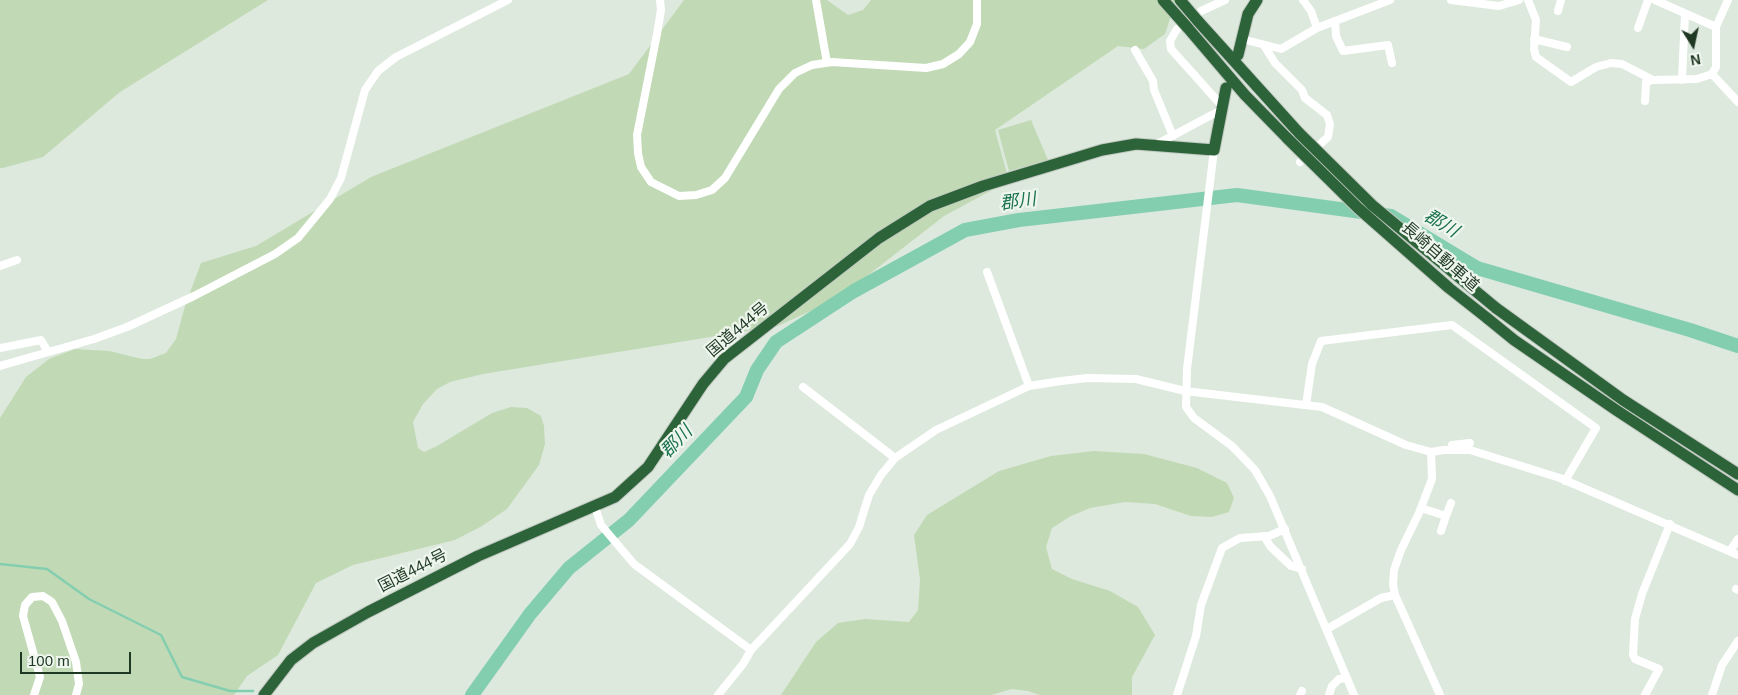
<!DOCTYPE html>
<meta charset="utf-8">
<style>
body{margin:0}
#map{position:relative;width:1738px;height:695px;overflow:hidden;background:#dde9dd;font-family:Helvetica,sans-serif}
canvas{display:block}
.north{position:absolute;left:1668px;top:20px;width:50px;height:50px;-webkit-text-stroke:4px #eef6ed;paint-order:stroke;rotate:170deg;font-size:14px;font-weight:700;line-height:20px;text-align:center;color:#1f3823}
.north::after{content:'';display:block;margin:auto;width:18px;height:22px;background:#1f3823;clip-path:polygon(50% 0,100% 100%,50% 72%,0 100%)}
.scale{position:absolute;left:20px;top:652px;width:111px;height:22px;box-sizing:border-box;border:2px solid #1f3823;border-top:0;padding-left:6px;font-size:15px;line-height:18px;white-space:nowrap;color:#1f3823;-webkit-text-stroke:4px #eef6ed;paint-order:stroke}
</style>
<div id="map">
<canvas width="1738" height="695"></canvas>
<div class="north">N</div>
<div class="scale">100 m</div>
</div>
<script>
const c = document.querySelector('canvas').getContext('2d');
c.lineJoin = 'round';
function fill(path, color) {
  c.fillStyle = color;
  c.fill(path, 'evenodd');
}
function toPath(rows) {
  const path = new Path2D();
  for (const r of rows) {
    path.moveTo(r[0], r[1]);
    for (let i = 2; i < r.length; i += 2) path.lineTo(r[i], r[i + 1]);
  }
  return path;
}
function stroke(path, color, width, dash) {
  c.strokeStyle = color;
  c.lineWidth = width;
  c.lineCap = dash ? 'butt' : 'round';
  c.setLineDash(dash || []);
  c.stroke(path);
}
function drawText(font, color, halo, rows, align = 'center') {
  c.font = font + ' Helvetica,"Noto Sans JP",sans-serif';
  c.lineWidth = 4.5;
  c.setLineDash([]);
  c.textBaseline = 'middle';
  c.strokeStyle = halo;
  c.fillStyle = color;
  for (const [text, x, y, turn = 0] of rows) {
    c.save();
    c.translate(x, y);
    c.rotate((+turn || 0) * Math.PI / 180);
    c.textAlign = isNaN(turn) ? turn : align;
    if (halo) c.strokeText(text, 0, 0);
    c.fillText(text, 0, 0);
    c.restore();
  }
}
fill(toPath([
 [0,0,268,0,120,92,43,157,3,168,0,168],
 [684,0,827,0,848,15,863,10,871,0,1176,0,1165,34,1144,49,1118,46,995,130,1009,181,944,216,858,283,815,309,778,326,483,374,450,382,437,389,423,404,413,422,418,448,424,452,437,446,492,413,511,407,527,408,541,416,544,426,545,444,539,465,507,509,482,526,455,540,353,565,316,583,278,655,247,676,234,695,0,695,0,418,26,377,49,359,75,349,109,351,142,359,150,359,166,353,176,339,185,306,201,263,256,246,371,177,629,74],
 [1031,120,1048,160,1009,171,998,130],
 [1094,451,1144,454,1197,468,1227,483,1234,498,1229,512,1212,517,1191,516,1155,504,1125,502,1090,508,1071,516,1052,528,1046,547,1052,569,1072,579,1110,591,1138,607,1155,635,1132,677,1132,695,1040,695,1028,691,1012,689,991,695,781,695,816,642,838,623,865,619,909,622,918,610,920,580,914,535,927,515,999,471,1051,456]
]), '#c1dab5');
stroke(toPath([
 [0,564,47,569,89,599,161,635,182,677,230,691,253,691]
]), '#84ceb0', 2.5);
stroke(toPath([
 [472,695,530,614,569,568,629,520,746,397,757,370,776,342,854,291,965,230,1019,220,1237,195,1391,216,1477,268,1690,330,1738,346]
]), '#84ceb0', 14);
const highway = toPath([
 [1197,20,1299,133],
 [1187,27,1245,95,1287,138],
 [1238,55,1248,14,1257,0],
 [1496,308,1623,400,1738,474],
 [1487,318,1514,340,1616,410,1738,490],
 [264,695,291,660,313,643,368,612,478,556,615,497,648,467,703,384,724,359,879,238,930,206,983,186,1102,150,1136,144,1214,150,1226,88]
]);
stroke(highway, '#c0c7c1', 13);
stroke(toPath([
 [660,0,661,10,657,34,637,135,638,153,641,167,651,182,679,196,696,195,712,190,725,178,779,89,795,73,812,65,832,62,926,68,943,64,959,54,970,42,977,24,977,0],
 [816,0,827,63],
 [1303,0,1311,11,1317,28],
 [1451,0,1499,6,1519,0],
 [1528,0,1536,20,1534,49,1536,57,1571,82,1596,67,1611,63,1622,64,1653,80,1697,79,1712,74,1716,67,1716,27,1728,0],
 [1655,0,1716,27],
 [1558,11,1561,0],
 [1335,21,1336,36,1343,51,1388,45,1392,63],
 [1638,28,1648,0],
 [1242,39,1281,49,1317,28,1390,0],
 [1534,39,1567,47],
 [1265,47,1275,63,1302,90,1305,98,1327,115,1330,124,1328,137,1300,162],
 [1135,50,1153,81,1154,90,1173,136],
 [1712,74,1738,102],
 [1682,80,1685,14],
 [1645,101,1646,82,1653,80],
 [1222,106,1171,49,1170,41,1177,29,1201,11,1225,0],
 [1157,144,1221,110],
 [1214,150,1187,369,1186,407,1194,418,1232,446,1255,470,1270,496,1354,695],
 [0,266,17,260],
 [987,272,1029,386],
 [0,348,41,340,48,352],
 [0,366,94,339,127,327,194,296,275,254,298,238,330,199,341,178,365,90,378,71,396,57,508,0],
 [803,387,895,458],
 [1306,405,1312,364,1321,341,1452,325,1596,428,1565,481],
 [1452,445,1470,443],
 [1431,452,1432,479,1419,513,1401,550,1394,570,1393,584,1395,595,1440,695],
 [595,507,601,525,634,564,751,650],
 [1421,508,1446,516,1441,531],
 [1446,516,1451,503],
 [1264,536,1270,546,1291,566,1302,569],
 [1730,551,1738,539],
 [1736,589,1738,590],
 [1327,629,1381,598,1395,595],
 [34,695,40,677,23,616,25,605,32,597,43,596,52,602,62,621,76,662,79,684,76,695],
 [718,695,743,664,751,650,850,544,859,527,869,495,881,475,895,458,936,430,1029,386,1061,381,1087,378,1136,379,1185,391,1322,407,1406,445,1431,452,1444,450,1470,450,1560,478,1738,555],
 [1177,695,1196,636,1201,605,1222,548,1240,538,1269,536,1285,529],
 [1300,695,1302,691],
 [1329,695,1332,686,1339,679,1346,678],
 [1645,695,1659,669,1635,659,1633,655,1635,619,1642,594,1670,524],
 [1712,695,1722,665,1738,641]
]), '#fff', 8);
stroke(highway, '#2c6338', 11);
const highwayBridge = toPath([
 [1163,0,1187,27],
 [1180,0,1197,20],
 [1299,133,1372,205,1496,308],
 [1287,138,1358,208,1449,288,1487,318]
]);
stroke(highwayBridge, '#c0c7c1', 13, []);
stroke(highwayBridge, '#2c6338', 11);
drawText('16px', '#1f3823', '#eef6ed', [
 ["長崎自動車道",1440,257,41],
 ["国道444号",738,330,-40],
 ["国道444号",413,571,-27]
]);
drawText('italic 18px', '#1b724f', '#eef6ed', [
 ["郡川",1018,202,-8],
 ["郡川",1441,224,31],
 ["郡川",677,442,-46]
]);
</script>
